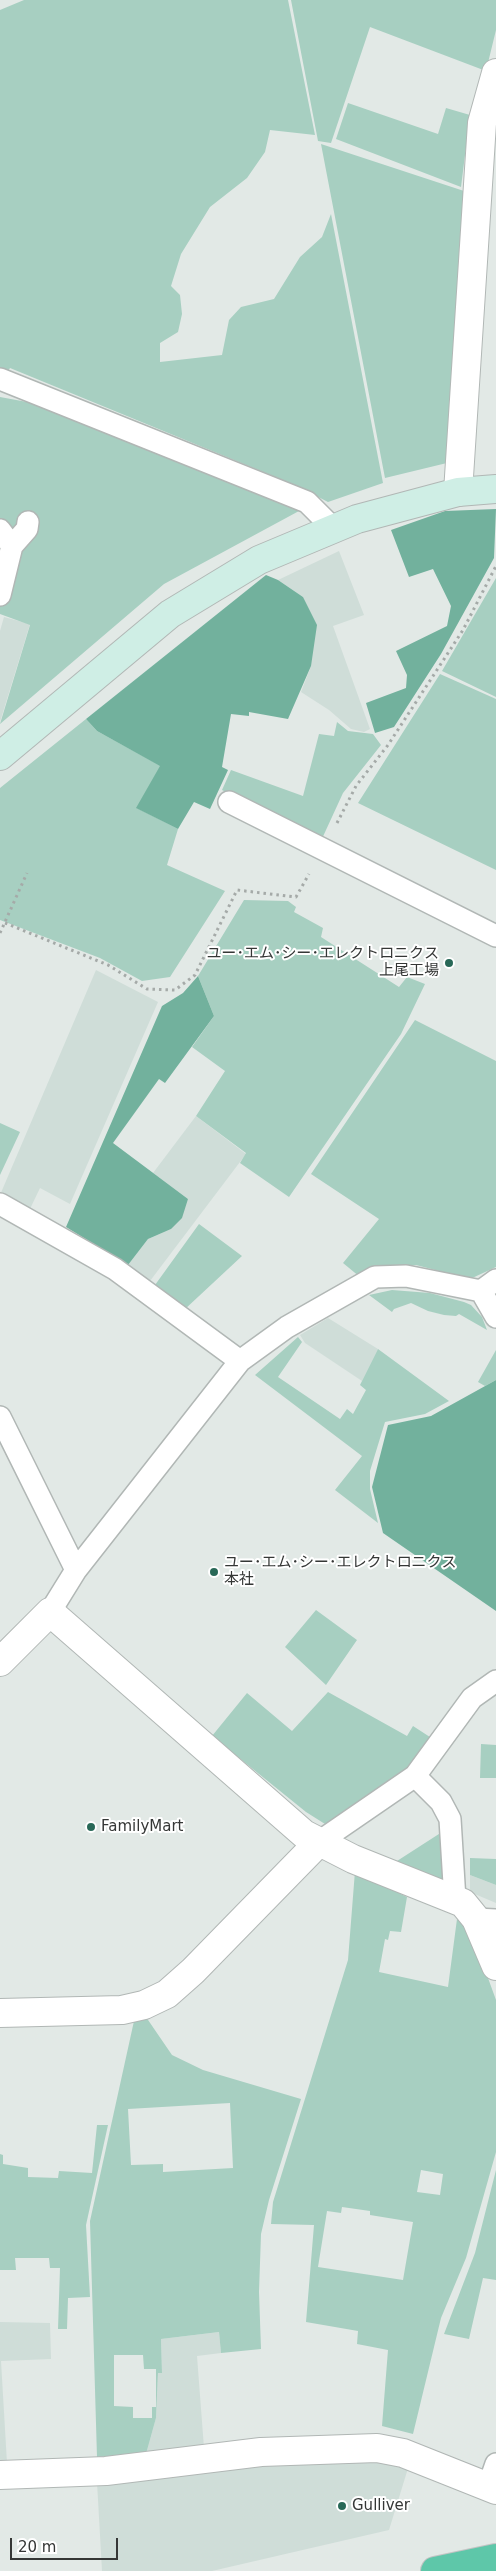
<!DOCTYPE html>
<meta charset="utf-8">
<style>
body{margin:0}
#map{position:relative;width:496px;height:2571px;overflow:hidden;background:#e2e9e6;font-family:"DejaVu Sans",sans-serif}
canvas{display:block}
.scale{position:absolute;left:10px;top:2538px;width:108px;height:22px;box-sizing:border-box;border:2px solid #353736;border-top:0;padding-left:6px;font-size:15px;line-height:18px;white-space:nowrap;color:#353736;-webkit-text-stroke:4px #fff;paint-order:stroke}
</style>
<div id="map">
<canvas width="496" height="2571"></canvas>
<div class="scale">20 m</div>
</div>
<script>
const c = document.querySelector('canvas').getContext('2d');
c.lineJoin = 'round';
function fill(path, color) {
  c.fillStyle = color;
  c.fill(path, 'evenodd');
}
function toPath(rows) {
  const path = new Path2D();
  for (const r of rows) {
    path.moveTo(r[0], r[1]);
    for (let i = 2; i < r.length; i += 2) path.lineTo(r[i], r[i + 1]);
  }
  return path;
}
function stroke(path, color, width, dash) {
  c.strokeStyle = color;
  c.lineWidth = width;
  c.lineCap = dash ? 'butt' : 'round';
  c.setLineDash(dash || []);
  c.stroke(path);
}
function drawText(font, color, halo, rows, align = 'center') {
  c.font = font + ' "DejaVu Sans","Noto Sans JP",sans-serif';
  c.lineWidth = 4;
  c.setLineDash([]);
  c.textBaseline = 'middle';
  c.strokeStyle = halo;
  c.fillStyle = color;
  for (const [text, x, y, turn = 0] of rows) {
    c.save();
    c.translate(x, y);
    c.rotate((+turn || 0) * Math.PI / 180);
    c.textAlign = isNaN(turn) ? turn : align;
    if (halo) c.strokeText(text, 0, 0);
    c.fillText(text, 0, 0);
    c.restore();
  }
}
fill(toPath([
 [339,551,364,615,333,626,370,729,364,732,351,729,329,710,301,692,311,666,303,597,278,580],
 [4,617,30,624,0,722,0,631],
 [96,970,158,1002,70,1204,40,1188,29,1211,0,1195],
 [196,1116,246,1154,150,1281,128,1265,148,1239,171,1229,188,1199,153,1173],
 [328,1318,378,1349,362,1381,305,1343,300,1335],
 [470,1875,496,1885,496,1903,470,1892],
 [0,2322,50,2323,51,2359,1,2361,7,2463,0,2464],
 [219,2332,221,2353,197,2356,204,2448,146,2454,156,2418,158,2373,162,2372,161,2339],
 [293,2460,400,2462,409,2465,389,2530,212,2571,102,2571,97,2482]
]), '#cfddd8');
fill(toPath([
 [24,0,288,0,315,135,270,130,265,152,247,178,210,207,181,254,171,286,180,295,182,314,178,332,160,343,160,362,222,355,229,320,241,307,274,299,300,257,322,237,331,214,383,483,328,502,295,485,10,368,0,384,0,10],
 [291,0,496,0,496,30,486,71,370,27,331,143,318,141],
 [348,103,438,134,446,108,470,115,461,187,336,139],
 [321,144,464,191,451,462,385,478],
 [0,397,27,402,299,511,164,584,0,724,30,625,0,614],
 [496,578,496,697,442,671],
 [440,674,496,699,496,870,358,803],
 [86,719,97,731,161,766,137,808,178,829,167,865,225,891,170,977,142,981,100,958,0,920,0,788],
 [337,722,348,731,373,734,381,745,343,793,320,843,222,790,231,770,303,796,319,734,334,736],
 [244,900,288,901,296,907,294,912,323,928,321,937,399,987,407,977,425,984,401,1034,289,1197,240,1163,246,1153,196,1116,225,1071,192,1047,214,1016,198,976],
 [415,1020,496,1061,496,1267,470,1279,416,1265,376,1268,360,1277,343,1263,379,1219,311,1174],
 [0,1123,20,1132,0,1175],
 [199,1224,242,1256,184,1310,155,1285],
 [392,1290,430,1293,464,1302,471,1305,482,1317,487,1330,459,1314,456,1316,444,1315,428,1311,411,1303,394,1309,392,1312,369,1295],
 [298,1337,302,1342,278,1377,340,1419,347,1409,353,1414,366,1390,360,1385,378,1349,449,1401,425,1414,385,1422,370,1471,370,1489,378,1523,335,1490,362,1456,255,1375],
 [496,1350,496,1380,485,1386,478,1382],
 [316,1610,357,1640,326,1685,285,1647],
 [328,1692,407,1736,413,1726,433,1739,416,1765,325,1824,306,1812,212,1736,247,1693,292,1731],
 [481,1744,496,1745,496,1778,480,1778],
 [442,1832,444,1882,397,1861],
 [470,1858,496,1859,496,1885,470,1875],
 [355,1871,407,1897,401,1932,390,1931,388,1940,385,1939,379,1972,448,1987,457,1919,472,1934,496,2000,496,2152,466,2258,441,2318,413,2434,382,2426,388,2350,357,2344,358,2331,306,2322,314,2225,271,2224,273,2202,348,1960],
 [421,2170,443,2174,440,2195,417,2192],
 [342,2207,370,2211,370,2215,413,2222,403,2280,318,2267,327,2211,341,2213],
 [146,2017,172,2055,203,2070,301,2099,269,2200,261,2234,259,2292,261,2349,221,2353,219,2332,161,2339,162,2373,158,2373,156,2418,146,2454,97,2457,90,2221,134,2021],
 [230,2103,233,2168,163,2172,163,2164,131,2165,128,2109],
 [114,2355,143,2355,144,2369,156,2369,156,2407,152,2407,152,2418,133,2418,133,2407,114,2406],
 [97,2125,108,2125,86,2225,90,2297,68,2298,67,2329,58,2329,60,2268,50,2268,49,2258,15,2258,16,2270,0,2270,0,2154,3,2155,3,2164,28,2168,28,2177,58,2178,59,2171,92,2173],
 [496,2170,496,2280,483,2278,469,2339,444,2334,475,2253]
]), '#a7cfc1');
fill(toPath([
 [496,509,494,558,441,654,394,727,375,733,366,703,406,688,407,675,396,651,447,626,451,606,433,569,409,577,391,530,445,511],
 [266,575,278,580,303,597,317,625,311,666,288,719,249,712,249,716,231,714,222,767,228,770,210,809,194,802,178,829,136,808,160,766,97,731,86,719],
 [198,976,214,1016,165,1083,159,1079,113,1143,188,1199,182,1218,171,1229,148,1239,128,1265,66,1227,162,1006,183,993],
 [496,1380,496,1611,383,1533,372,1487,388,1425,431,1416]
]), '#72b19d');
const lane = toPath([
 [0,379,307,502,334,529],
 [0,530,12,546,0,595],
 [12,546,27,529,28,522],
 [229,802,496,936],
 [0,1204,115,1269,240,1361],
 [481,1291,496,1317],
 [0,1417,76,1570],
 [50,1612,76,1570,240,1361,287,1327,375,1277,406,1276,481,1291,496,1280],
 [415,1776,441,1802,450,1819,455,1900],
 [319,1842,415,1776,472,1698,496,1681],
 [476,1919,496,1920],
 [488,2487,496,2464]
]);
const street = toPath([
 [458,492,482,123,496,73],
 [0,1662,50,1612,304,1834,353,1859,463,1903,476,1919,496,1966],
 [0,2013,122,2010,144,2005,167,1994,193,1971,319,1842],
 [0,2475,106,2471,261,2452,377,2448,403,2453,496,2490]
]);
const secondary = toPath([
 [0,756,170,614,259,560,357,519,458,492,496,489]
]);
const highway = toPath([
 [435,2571,496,2558]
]);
stroke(lane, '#b1b7b5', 24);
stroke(street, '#b1b7b5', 30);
stroke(secondary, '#b1b7b5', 30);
stroke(highway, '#c2c3c3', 30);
stroke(toPath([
 [337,823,356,786,388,745,463,630,496,566],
 [5,923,108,965,147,989,175,990,195,975,237,890,296,897,309,874],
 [0,933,27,873]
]), '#a5aaa8', 3, [2.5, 4]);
stroke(lane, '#fff', 21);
stroke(street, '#fff', 28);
stroke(secondary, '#cfeee5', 28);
stroke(highway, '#5ec7a9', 28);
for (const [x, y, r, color] of [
 [449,963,5,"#286857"],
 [214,1572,5,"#286857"],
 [91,1827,5,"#286857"],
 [342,2506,5,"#286857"]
]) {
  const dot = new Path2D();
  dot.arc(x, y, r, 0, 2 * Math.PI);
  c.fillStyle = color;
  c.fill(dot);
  stroke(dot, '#fff', 2);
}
drawText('15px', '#353736', '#fff', [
 ["ユー･エム･シー･エレクトロニクス",439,954,"right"],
 ["上尾工場",439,971,"right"],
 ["ユー･エム･シー･エレクトロニクス",224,1563],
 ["本社",224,1580],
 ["FamilyMart",101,1827],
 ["Gulliver",352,2506]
], 'left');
</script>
